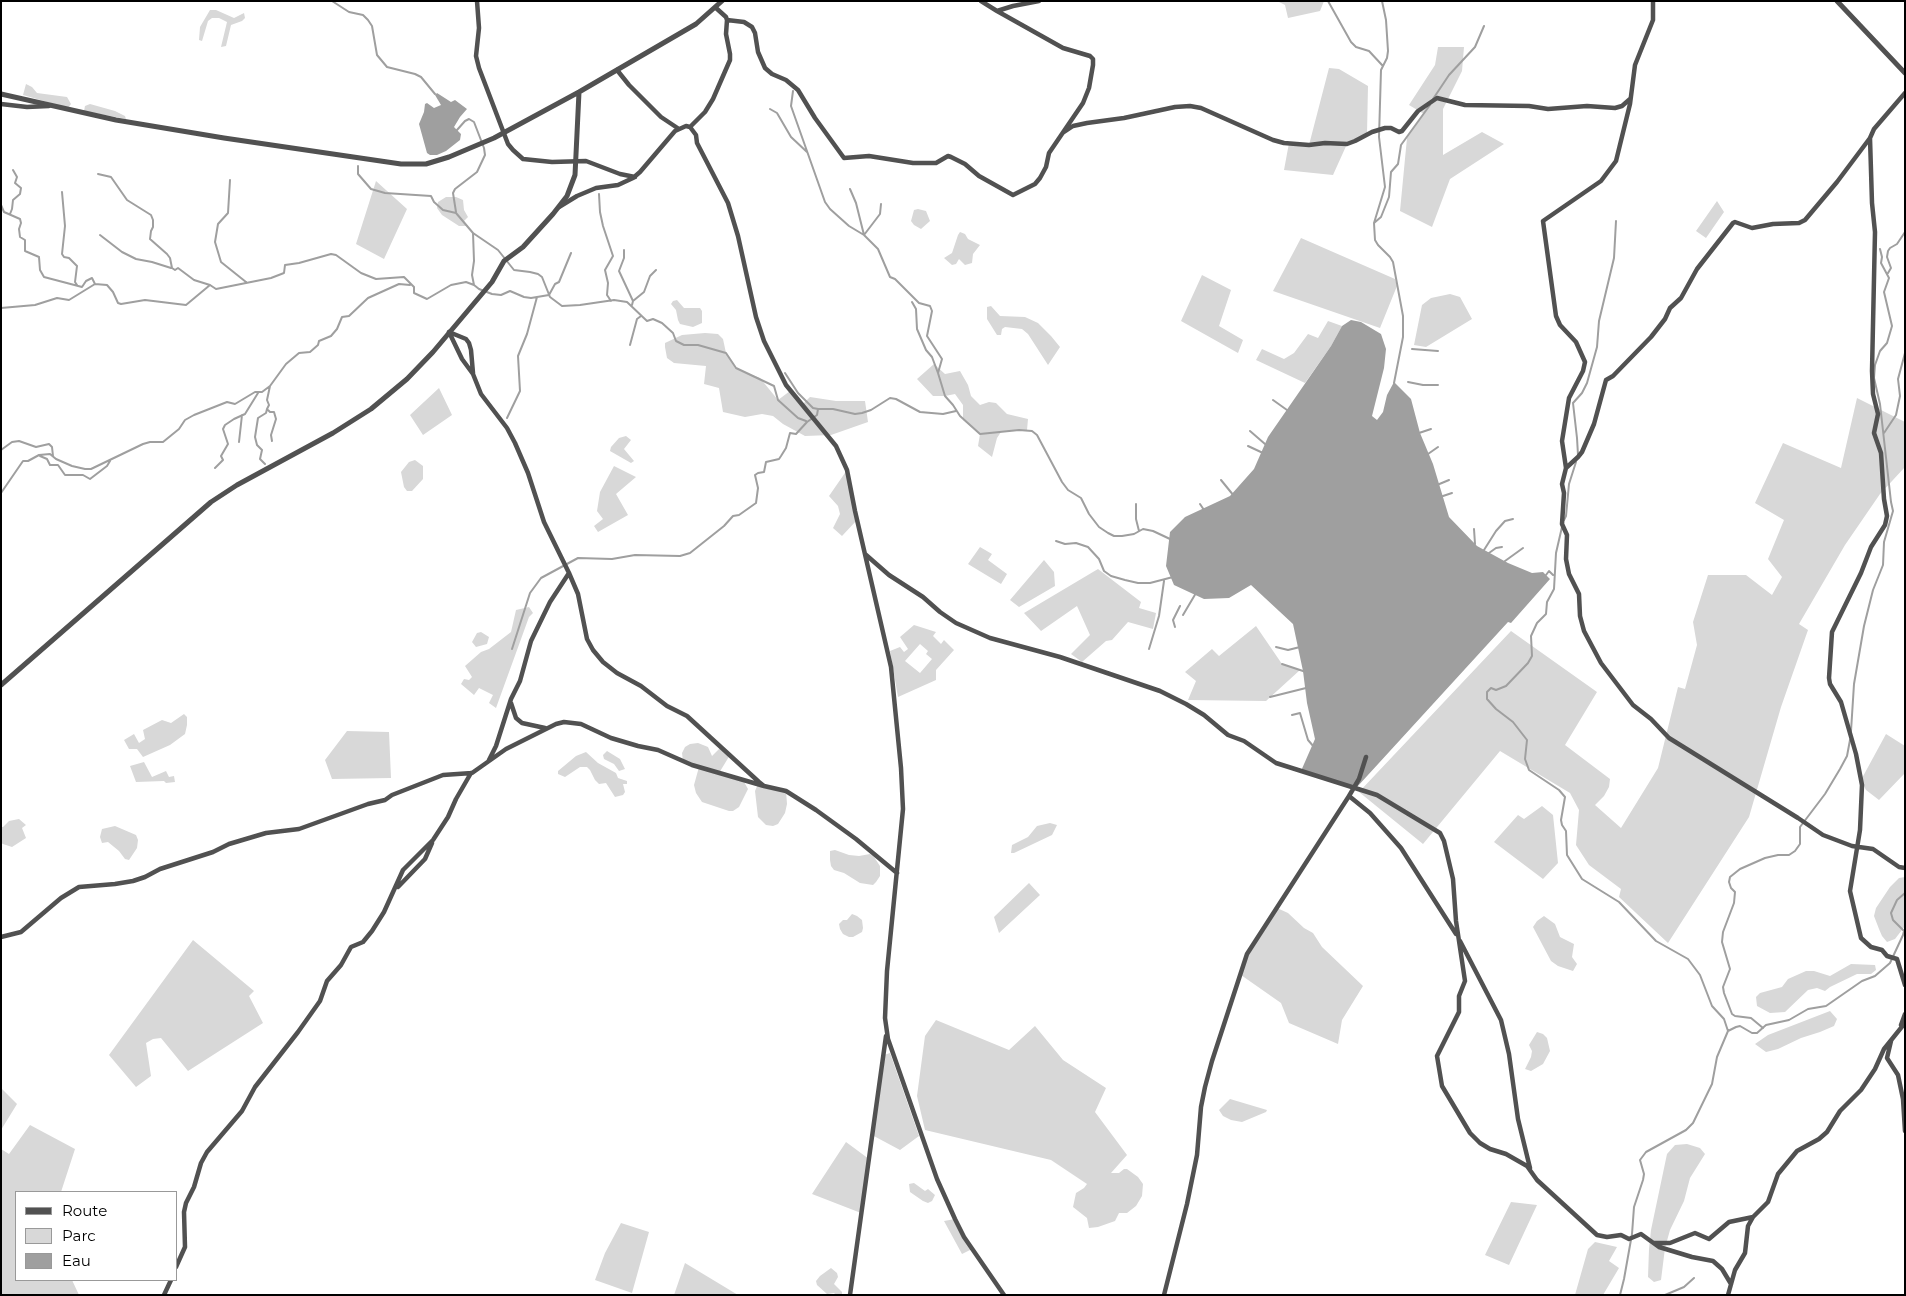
<!DOCTYPE html>
<style>
body{margin:0}
#map{position:relative;width:1906px;height:1296px;overflow:hidden;background:#fff;font-family:Montserrat,sans-serif}
canvas{display:block}
.frame{position:absolute;inset:0;border:2px solid #000;pointer-events:none}
.legend{position:absolute;left:15px;top:1191px;width:162px;height:90px;box-sizing:border-box;background:#fff;border:1px solid #999;margin:0;padding:6px 9px;list-style:none;font-size:15px;color:#000}
.legend li{display:flex;align-items:center;gap:10px;height:25px}
.legend b{width:25px;border:1px solid #999}
</style>
<div id="map">
<canvas width="1906" height="1296"></canvas>
<div class="frame"></div>
<ul class="legend">
<li><b style="height:6px;background:#515151"></b>Route</li>
<li><b style="height:14px;background:#d8d8d8"></b>Parc</li>
<li><b style="height:14px;background:#9f9f9f"></b>Eau</li>
</ul>
</div>
<script>
const c = document.querySelector('canvas').getContext('2d');
c.lineJoin = 'round';
function fill(path, color) {
  c.fillStyle = color;
  c.fill(path, 'evenodd');
}
function toPath(rows) {
  const path = new Path2D();
  for (const r of rows) {
    path.moveTo(r[0], r[1]);
    for (let i = 2; i < r.length; i += 2) path.lineTo(r[i], r[i + 1]);
  }
  return path;
}
function stroke(path, color, width, dash) {
  c.strokeStyle = color;
  c.lineWidth = width;
  c.lineCap = dash ? 'butt' : 'round';
  c.setLineDash(dash || []);
  c.stroke(path);
}
fill(toPath([
 [1277,1,1324,1,1320,11,1288,18,1285,5],
 [210,10,216,10,234,18,244,13,245,18,242,21,231,25,226,46,221,47,227,22,219,18,212,18,208,21,202,41,199,40,200,27],
 [1438,47,1464,47,1462,71,1443,109,1443,155,1482,132,1504,144,1450,179,1432,227,1400,211,1407,138,1424,114,1409,105,1435,65],
 [1329,68,1339,69,1368,86,1367,134,1347,144,1333,175,1284,170,1289,143,1309,145],
 [26,84,32,87,37,93,67,97,71,104,68,108,23,95],
 [90,104,115,111,125,116,126,119,84,111,85,106],
 [376,181,407,209,384,259,356,244],
 [446,197,456,197,463,200,464,210,468,217,464,221,468,226,459,226,442,215,437,208,438,202],
 [1717,201,1724,212,1706,238,1696,231],
 [918,209,926,211,930,221,921,229,914,225,911,221,914,210],
 [960,232,965,234,968,239,980,245,973,254,972,263,965,265,959,259,956,264,952,265,944,258,952,253,958,235],
 [1301,238,1395,279,1397,286,1380,328,1273,291],
 [1202,275,1231,290,1219,326,1243,340,1238,353,1181,321],
 [1450,294,1460,297,1472,319,1426,347,1414,345,1422,305,1431,298],
 [677,300,684,308,700,308,702,311,702,323,693,327,680,324,678,320,676,310,671,304,673,301],
 [991,306,1000,316,1025,317,1038,323,1051,336,1060,347,1048,365,1028,334,1022,329,1005,327,1002,329,1001,335,997,335,987,319,987,307],
 [1328,321,1342,326,1331,346,1305,383,1256,360,1262,349,1284,359,1294,353,1308,334,1318,338],
 [705,333,718,334,723,339,726,353,735,368,760,378,778,400,790,391,802,405,810,397,836,401,865,401,868,422,831,435,805,436,783,424,773,416,762,414,745,417,723,412,719,388,704,384,706,366,674,363,667,358,665,347,665,343,682,335],
 [934,364,945,374,960,371,968,385,971,396,980,405,989,402,996,403,1007,414,1028,419,1027,430,1001,432,997,438,992,457,978,446,980,434,963,420,963,405,955,394,945,396,933,396,917,379],
 [439,388,452,415,423,435,410,415],
 [1857,398,1905,422,1905,467,1880,494,1845,545,1799,624,1808,630,1781,707,1749,817,1668,943,1619,897,1621,889,1589,865,1576,845,1579,810,1570,793,1500,751,1423,844,1359,792,1511,631,1597,692,1565,745,1610,779,1609,787,1604,796,1595,805,1621,828,1658,768,1678,687,1685,689,1697,645,1693,622,1708,575,1746,575,1772,595,1782,577,1768,559,1784,520,1755,503,1783,443,1841,468],
 [626,436,631,440,624,449,634,461,631,463,610,451,611,447,619,438],
 [415,460,423,466,423,479,412,491,407,491,404,487,401,472,409,462],
 [614,466,636,477,616,494,628,515,598,532,594,526,603,519,597,511,600,492],
 [847,470,857,520,842,536,833,528,840,514,838,506,829,496],
 [980,547,992,554,988,560,1007,574,1001,584,968,564],
 [1044,560,1054,572,1055,586,1019,607,1010,600],
 [1098,569,1141,602,1139,608,1156,613,1153,629,1128,622,1112,640,1106,641,1082,662,1071,654,1090,635,1077,606,1041,631,1024,613],
 [529,607,533,613,529,617,496,708,489,703,493,695,479,688,474,695,461,684,464,679,469,680,472,677,465,666,481,652,489,649,511,632,516,610],
 [914,625,936,632,933,636,941,644,944,640,954,650,936,670,936,680,898,697,890,651,900,647,904,652,908,649,900,637],
 [920,644,928,651,926,654,932,659,920,673,905,661],
 [1256,626,1282,664,1300,670,1266,701,1188,700,1196,681,1185,672,1212,649,1219,656],
 [481,632,489,637,487,644,476,647,472,642,477,633],
 [184,714,187,717,187,725,185,734,170,745,143,757,137,749,129,749,124,740,134,734,139,743,145,739,143,730,162,720,171,723],
 [347,731,389,732,391,778,332,779,325,760],
 [1886,734,1905,746,1905,773,1879,800,1866,790,1861,780],
 [698,743,708,747,712,756,721,747,730,755,719,773,743,780,748,789,739,807,733,811,729,811,702,802,696,793,694,785,699,767,683,761,682,753,685,747,690,744],
 [607,751,620,759,625,769,619,771,614,764,604,759,603,755],
 [586,752,598,763,616,773,618,778,627,781,627,784,623,784,625,792,623,795,615,797,606,783,599,784,595,780,590,770,587,767,580,767,565,777,558,774,558,771,576,756],
 [144,762,152,777,166,771,169,777,174,776,175,782,166,783,164,781,136,782,130,766],
 [758,784,786,791,787,804,785,813,778,824,773,826,766,825,758,817,755,791],
 [1542,806,1553,815,1558,863,1543,879,1494,842,1518,815,1524,819],
 [19,819,26,825,22,828,26,838,12,847,3,844,1,843,1,827,3,827,9,821],
 [1050,823,1057,825,1052,835,1014,853,1011,853,1012,845,1028,837,1037,826],
 [115,826,136,835,138,840,137,848,129,860,125,859,119,851,108,842,102,843,100,837,102,829],
 [835,850,849,855,859,856,870,854,874,857,880,866,880,876,876,882,873,885,860,883,844,873,834,870,831,866,830,860,830,851],
 [1905,877,1905,926,1895,939,1887,942,1882,936,1879,929,1874,916,1876,908,1890,887,1899,878],
 [1029,883,1040,895,999,933,994,917],
 [1277,908,1288,913,1304,928,1313,933,1322,947,1363,986,1342,1020,1338,1044,1289,1023,1281,1003,1241,975,1247,954],
 [852,914,857,916,862,920,863,928,862,932,853,937,849,937,843,934,840,929,839,924,843,920,847,920],
 [1544,916,1555,924,1560,937,1574,944,1572,957,1577,964,1573,971,1558,966,1551,961,1533,927,1537,921],
 [193,940,254,991,249,996,263,1023,188,1071,161,1038,153,1039,146,1043,151,1076,136,1087,109,1055],
 [1851,964,1875,965,1876,970,1871,974,1857,974,1830,987,1825,991,1817,988,1808,990,1785,1012,1770,1013,1757,1006,1756,997,1760,993,1782,987,1788,979,1806,971,1814,971,1830,976],
 [1830,1011,1837,1019,1834,1026,1820,1032,1801,1038,1778,1049,1766,1052,1755,1044,1768,1035],
 [936,1020,1009,1050,1035,1026,1063,1060,1106,1088,1095,1112,1127,1155,1111,1173,1119,1173,1124,1169,1127,1169,1138,1177,1143,1184,1142,1196,1136,1206,1127,1213,1119,1213,1115,1221,1098,1227,1089,1228,1087,1218,1073,1207,1076,1193,1084,1188,1087,1184,1051,1160,925,1130,917,1096,925,1036],
 [1537,1032,1543,1034,1547,1038,1550,1051,1543,1064,1531,1071,1525,1069,1531,1057,1532,1051,1529,1045],
 [890,1053,919,1136,900,1150,872,1135,884,1055],
 [1,1088,17,1104,1,1130],
 [1230,1099,1267,1110,1266,1112,1242,1122,1231,1120,1223,1116,1219,1110],
 [30,1125,75,1149,61,1192,16,1192,16,1280,72,1280,79,1295,1,1295,1,1149,9,1154],
 [846,1142,869,1159,861,1213,812,1194],
 [1687,1144,1700,1148,1705,1154,1690,1178,1684,1201,1670,1230,1665,1248,1661,1280,1654,1282,1648,1277,1649,1249,1651,1230,1667,1154,1675,1145],
 [914,1183,925,1191,928,1189,935,1195,932,1201,928,1203,923,1201,910,1192,909,1184],
 [1511,1202,1537,1205,1509,1265,1485,1255],
 [955,1219,972,1249,962,1254,944,1221],
 [621,1223,649,1232,632,1293,595,1280,605,1253],
 [1595,1242,1617,1247,1609,1261,1619,1268,1603,1295,1575,1295,1588,1249],
 [685,1263,738,1295,674,1295],
 [831,1268,837,1273,838,1277,834,1284,842,1292,842,1295,836,1295,834,1293,827,1294,817,1285,816,1281,820,1276]
]), '#d8d8d8');
fill(toPath([
 [437,93,451,102,455,100,467,109,460,117,454,127,461,134,460,140,446,151,437,155,430,155,427,153,419,124,424,112,425,104,427,103,434,108,441,105,435,95],
 [1351,320,1361,322,1381,334,1386,349,1384,368,1372,416,1377,420,1383,412,1387,395,1394,382,1411,399,1420,433,1433,464,1449,517,1477,546,1508,563,1532,573,1543,572,1550,579,1511,623,1508,622,1357,787,1301,771,1315,739,1307,703,1303,671,1293,624,1251,585,1229,598,1204,599,1174,585,1166,566,1170,532,1185,517,1230,496,1254,469,1268,437,1331,346,1342,326]
]), '#9f9f9f');
stroke(toPath([
 [332,1,349,12,363,15,368,20,372,26,377,55,387,67,415,74,421,77,435,94],
 [1328,1,1351,42,1356,47,1369,51,1382,65],
 [1382,1,1386,20,1388,51,1387,58,1381,70,1379,137,1385,187,1374,223,1375,240,1378,245,1390,257,1393,262,1403,316,1403,337,1394,383],
 [793,91,791,106,825,202,830,209,849,226,864,235,880,214,881,204],
 [1433,99,1449,75,1475,47,1484,26],
 [770,109,777,113,791,137,807,152],
 [358,166,358,174,371,189,385,193,431,196,434,202,443,210,456,213,473,233,474,261,472,275,474,285,479,289,492,294,501,295,510,291,524,297,531,298,549,295,555,284,559,282,571,253],
 [98,174,111,177,127,200,151,215,153,220,153,227,151,231,150,239,167,254,170,258,172,268,175,270,178,268,194,280,210,285],
 [230,180,228,213,218,224,215,242,221,262,246,282],
 [850,189,856,203,864,235,878,249,890,277,895,279,919,303,930,306,932,311,927,336,942,359,938,373,945,396,953,405,960,416,980,434,1019,430,1032,431,1037,435,1062,482,1068,490,1081,498,1089,514,1099,527,1108,533,1114,536,1122,536,1134,534,1143,529,1153,531,1170,539],
 [62,192,65,226,62,254,64,257,69,258,77,266,75,282,77,285],
 [599,194,600,212,603,226,613,256,605,270,608,283,607,295,611,301],
 [1,205,4,212,20,219,21,223,19,229,20,237,25,240,25,251,39,257,40,270,44,277,82,287,86,281,92,278,95,284,107,285,113,292,118,303,121,304,145,300,186,305,210,285,216,289,271,278,284,273,285,265,299,263,331,254,336,255,361,273,376,279,404,277,414,287,414,293,427,299,451,285,466,282,474,285],
 [456,212,453,193,455,189,477,172,485,155,484,148,474,122,469,119,465,121,457,130],
 [10,214,12,209,13,200,20,194,21,188,15,183,17,177,13,170],
 [1374,223,1381,217,1389,197,1391,172,1398,164,1401,145,1430,105],
 [473,233,498,250,514,270,530,272,538,274,542,277,550,297,562,306,580,305,614,300,627,302,647,321,653,319,662,323,673,333,676,341,684,345,698,345,726,353,736,368,774,386,778,400,798,418,806,421],
 [100,235,122,252,136,259,152,262,171,268],
 [624,250,624,258,619,271,633,301,632,305],
 [1888,273,1891,268,1887,257,1888,251,1890,248,1897,244,1905,232],
 [633,301,644,292,650,276,656,270],
 [912,302,916,309,917,329,926,350,932,357,938,373],
 [1,308,35,305,57,298,69,300,95,284],
 [630,345,637,319,641,316],
 [1412,349,1438,351],
 [785,373,798,393,813,408,818,409],
 [1408,382,1423,385,1438,385],
 [1273,400,1287,410],
 [268,410,270,412,274,412,276,419,271,435,272,441],
 [507,418,520,391,518,356,527,334,537,297],
 [1250,431,1265,444],
 [1419,433,1431,429],
 [1884,433,1896,415,1900,396,1898,379,1905,353],
 [239,442,242,415],
 [1248,446,1263,453],
 [1,450,12,442,19,441,36,447,49,444,52,447,53,456],
 [1428,454,1438,447],
 [1578,455,1577,438,1573,403,1582,393,1587,383,1597,347,1599,321,1614,258,1616,221],
 [40,456,47,459,50,465,58,465,65,475,83,475,90,479,107,466,110,461],
 [265,464,260,459,262,450,257,445,255,437,258,418,266,413,267,409,269,405,267,400,270,386],
 [215,468,223,460,221,456,228,444,223,429,225,425,234,419,245,414,258,393],
 [1221,480,1234,496],
 [1437,485,1449,480],
 [1,493,23,461,28,461,39,455,50,454,56,459,72,466,85,469,91,469,143,444,150,442,163,442,179,429,185,420,194,415,227,402,235,404,255,392,262,392,270,386,286,364,299,353,310,352,318,345,319,341,331,336,337,329,342,317,349,316,368,298,399,284,410,285],
 [1440,497,1452,493],
 [1136,504,1136,519,1139,531],
 [1200,504,1204,510],
 [1564,520,1566,516,1569,484,1576,462],
 [1562,527,1556,553,1554,589,1547,602,1546,614,1537,623,1531,636,1532,656,1528,663,1506,686,1496,690,1491,688,1487,692,1487,699,1496,709,1513,722,1527,740,1525,759,1529,770,1559,790,1565,797,1561,820,1562,825,1566,831,1567,855,1582,879,1619,902,1656,941,1688,959,1700,975,1712,1006,1724,1019,1728,1031],
 [1474,529,1475,544],
 [1056,541,1065,544,1076,543,1088,547,1099,559,1104,571,1111,576,1125,580,1138,583,1150,583,1173,577],
 [1484,550,1496,531,1505,521,1513,519],
 [1489,553,1496,548,1502,547],
 [1505,561,1523,548],
 [1546,575,1549,571,1553,575],
 [1183,615,1196,593],
 [1175,627,1173,620,1180,606],
 [1276,647,1288,650,1300,647],
 [512,649,530,593,541,578,578,558,612,559,635,555,680,556,690,553,724,526,733,516,739,515,756,503,758,488,755,475,758,473,764,472,766,462,779,459,781,456,786,448,790,433,796,434,807,422,817,415,818,409,833,409,855,414,862,413,871,410,890,398,896,399,920,412,943,414,956,411],
 [1149,649,1159,616,1164,581],
 [1282,664,1306,672],
 [1270,697,1306,688],
 [1292,715,1300,713,1308,740,1314,747],
 [1851,731,1854,684,1864,626,1873,590,1883,565,1884,542,1893,511,1891,502,1880,404,1874,378,1875,365,1880,351,1887,343,1892,326,1884,292,1889,278,1881,263,1882,257,1880,249],
 [1763,1028,1751,1018,1735,1016,1732,1014,1724,993,1723,987,1730,969,1722,942,1723,932,1734,903,1735,892,1731,888,1729,882,1730,877,1740,869,1765,858,1778,855,1789,855,1795,851,1800,844,1800,827,1825,794,1840,769,1847,756,1850,740],
 [1620,1295,1624,1279,1632,1234,1634,1207,1643,1180,1644,1174,1640,1160,1646,1152,1686,1130,1693,1123,1712,1084,1717,1057,1728,1031,1736,1027,1740,1026,1752,1033,1757,1033,1766,1025,1789,1020,1808,1009,1826,1006,1862,981,1875,976,1890,963,1903,935,1904,931,1893,920,1891,913,1897,900,1905,893],
 [1665,1295,1684,1287,1694,1278]
]), '#9f9f9f', 2);
stroke(toPath([
 [477,1,479,28,476,56,479,68,508,144,513,150,523,159,552,162,586,161,620,174,635,177],
 [981,1,997,11,1013,6,1039,1],
 [1653,1,1653,20,1635,65,1630,104,1616,161,1601,181,1543,221,1556,316,1560,325,1576,342,1585,362,1583,371,1569,398,1562,441,1566,468,1562,484,1564,493,1562,524,1567,535,1566,559,1569,574,1579,594,1580,616,1584,631,1601,663,1633,705,1651,719,1669,738,1798,818,1823,835,1852,846,1873,849,1899,867,1905,868],
 [727,20,744,22,752,27,755,33,758,52,765,68,772,74,786,80,798,90,815,118,844,158,869,156,913,163,936,163,948,156,951,157,965,164,979,176,1013,195,1035,184,1040,178,1046,167,1049,153,1083,103,1089,88,1093,65,1093,59,1090,56,1063,48,997,11],
 [617,70,629,85,661,117,679,129],
 [1905,93,1874,129,1870,138,1872,203,1875,232,1872,371,1873,394,1878,414,1874,433,1881,453,1884,499,1887,516,1885,525,1871,547,1861,573,1832,632,1829,678,1830,684,1841,702,1856,754,1862,785,1860,830,1850,891,1861,938,1871,947,1882,950,1887,956,1897,959,1905,985],
 [1,104,27,107,49,106],
 [690,127,705,112,713,99,730,60,730,54,726,34,727,20,726,17,716,8],
 [1064,132,1073,126,1087,123,1124,118,1175,107,1190,106,1201,108,1273,140,1284,143,1309,145,1325,143,1347,144,1355,141,1372,132,1385,128,1391,128,1399,132,1402,131,1418,111,1437,98,1465,105,1529,106,1548,109,1587,106,1615,108,1622,106,1630,99],
 [559,207,577,196,596,188,618,185,633,178,640,172,675,131,686,126,690,127,696,135,697,143,728,203,738,236,756,317,764,341,786,385,836,446,847,470,855,511,891,667,901,768,903,809,887,971,885,1018,888,1039,937,1179,955,1219,964,1237,1004,1295],
 [449,332,462,359,473,374,481,394,507,428,515,443,528,473,544,522,569,573,578,594,587,639,593,650,603,662,617,673,641,686,667,706,687,716,759,782,764,786,786,791,816,810,856,839,897,873],
 [449,332,466,339,469,343,471,350,473,373],
 [1566,468,1578,457,1582,452,1594,424,1606,380,1613,376,1651,337,1665,319,1670,308,1681,298,1697,269,1733,223,1735,222,1752,228,1773,224,1799,223,1805,220,1837,182,1870,138],
 [865,554,889,575,923,597,940,612,956,623,990,638,1060,657,1160,691,1186,704,1204,715,1228,735,1244,741,1276,763,1377,795,1440,833,1444,841,1453,879,1456,921,1465,981,1459,996,1459,1012,1437,1056,1442,1086,1470,1133,1480,1143,1490,1149,1506,1154,1527,1166,1537,1180,1597,1235,1607,1237,1621,1235,1629,1239,1641,1234,1659,1247,1692,1257,1713,1261,1722,1269,1731,1284],
 [511,703,516,718,522,723,545,728],
 [489,760,496,746,511,699,520,681,531,641,550,602,569,573],
 [1349,796,1359,779,1366,757],
 [398,887,425,859,432,843],
 [1,937,21,932,61,898,79,887,115,884,133,881,145,877,160,869,213,852,229,844,266,833,299,829,368,804,385,800,392,795,443,775,472,773,506,749,556,724,564,722,581,724,611,738,638,746,658,750,692,765,764,786],
 [1460,941,1501,1020,1509,1054,1518,1119,1530,1168],
 [1901,1025,1905,1014],
 [1891,1041,1887,1058,1898,1075,1903,1099,1905,1131],
 [1654,1243,1670,1243,1695,1233,1709,1239,1729,1222,1753,1217],
 [176,1267,185,1247,184,1212,186,1203,194,1187,201,1163,207,1152,242,1111,255,1087,298,1032,320,1001,327,981,341,965,351,947,363,942,372,931,384,912,403,870,433,840,448,817,456,799,471,773],
 [164,1295,171,1280],
 [850,1295,886,1036],
 [1164,1295,1187,1204,1197,1155,1201,1107,1205,1087,1212,1061,1247,954,1349,796,1370,813,1401,848,1456,934],
 [1728,1295,1735,1270,1745,1253,1748,1226,1753,1217,1768,1202,1778,1174,1797,1151,1819,1139,1827,1132,1840,1111,1861,1090,1875,1069,1884,1049,1905,1023]
]), '#515151', 4.5);
stroke(toPath([
 [1837,1,1905,73],
 [1,94,116,120,224,138,401,164,426,164,449,157,494,138,579,92,696,24,722,1],
 [1,685,211,502,237,485,333,433,371,409,407,379,433,352,492,282,504,261,523,247,553,214,567,196,575,175,579,92]
]), '#515151', 5);
</script>
